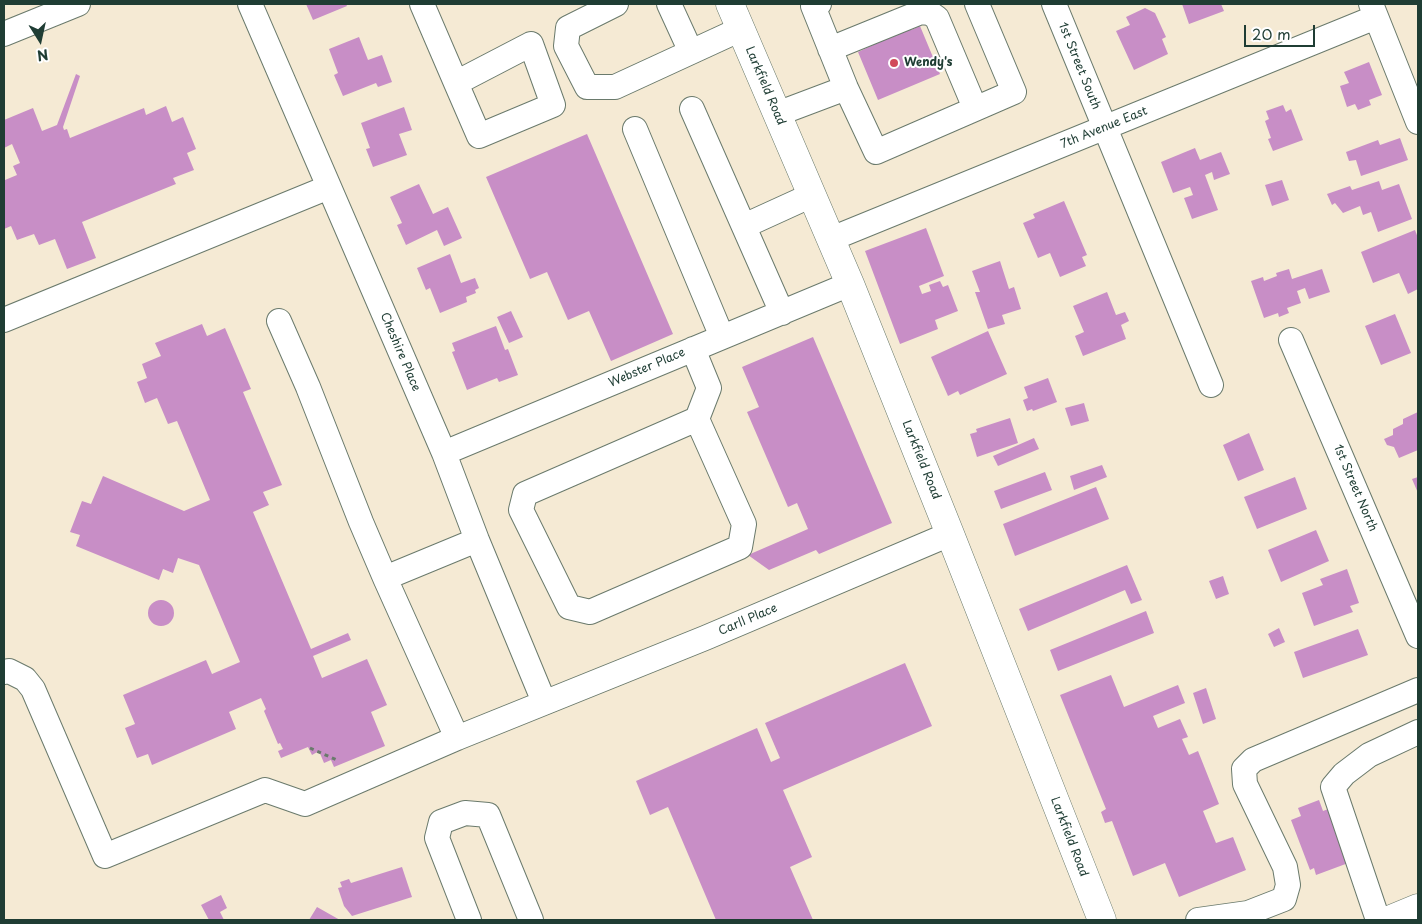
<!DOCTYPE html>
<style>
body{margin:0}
#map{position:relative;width:1422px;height:924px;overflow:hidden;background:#f5ead4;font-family:"Playpen Sans",sans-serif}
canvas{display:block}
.frame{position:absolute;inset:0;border:5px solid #1f3d34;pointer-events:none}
.north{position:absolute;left:15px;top:15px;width:50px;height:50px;-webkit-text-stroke:4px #fff;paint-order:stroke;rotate:170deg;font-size:14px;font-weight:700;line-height:20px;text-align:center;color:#1f3d34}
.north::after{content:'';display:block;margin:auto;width:18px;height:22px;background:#1f3d34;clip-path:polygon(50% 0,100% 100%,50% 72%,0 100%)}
.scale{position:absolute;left:1244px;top:25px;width:71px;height:22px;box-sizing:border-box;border:2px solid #1f3d34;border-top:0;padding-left:6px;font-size:15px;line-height:18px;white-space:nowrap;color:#1f3d34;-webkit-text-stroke:4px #fff;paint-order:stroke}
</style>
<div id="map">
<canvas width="1422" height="924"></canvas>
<div class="frame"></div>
<div class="north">N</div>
<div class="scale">20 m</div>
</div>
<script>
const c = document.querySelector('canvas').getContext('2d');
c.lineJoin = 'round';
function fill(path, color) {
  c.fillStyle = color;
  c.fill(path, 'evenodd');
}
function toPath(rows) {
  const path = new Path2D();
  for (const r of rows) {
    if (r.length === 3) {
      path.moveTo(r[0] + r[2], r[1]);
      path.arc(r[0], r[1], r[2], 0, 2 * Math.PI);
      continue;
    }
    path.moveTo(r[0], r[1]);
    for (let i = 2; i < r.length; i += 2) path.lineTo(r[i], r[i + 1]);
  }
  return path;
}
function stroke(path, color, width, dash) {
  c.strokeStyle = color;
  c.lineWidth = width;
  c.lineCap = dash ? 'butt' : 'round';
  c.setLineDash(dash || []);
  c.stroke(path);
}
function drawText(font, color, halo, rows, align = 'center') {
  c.font = font + ' "Playpen Sans",sans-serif';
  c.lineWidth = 4;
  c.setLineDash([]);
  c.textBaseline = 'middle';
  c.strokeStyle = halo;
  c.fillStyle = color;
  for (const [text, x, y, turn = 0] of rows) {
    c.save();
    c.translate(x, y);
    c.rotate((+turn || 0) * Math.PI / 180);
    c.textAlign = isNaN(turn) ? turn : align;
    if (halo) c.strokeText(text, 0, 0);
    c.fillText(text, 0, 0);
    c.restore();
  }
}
fill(toPath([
 [306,4,346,4,347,6,313,20],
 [1182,4,1221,4,1224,11,1189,24],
 [1145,8,1155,13,1166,37,1162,39,1168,54,1134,70,1116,31,1130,25,1126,17],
 [908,24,911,30,920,26,940,74,878,100,858,52,873,45,871,40,885,33,888,39,902,33,900,28],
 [359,37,368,60,382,55,392,82,378,87,376,83,343,96,334,75,338,73,329,49],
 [1369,62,1382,95,1369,100,1371,105,1358,110,1355,104,1347,107,1340,86,1349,83,1344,72],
 [76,74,80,76,63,127,64,130,67,129,70,138,144,108,146,115,166,106,172,122,183,117,196,149,187,153,194,170,173,178,176,184,82,222,96,258,67,269,55,239,39,245,34,234,17,240,11,226,4,229,4,177,5,180,17,175,13,166,20,163,12,144,4,148,4,120,33,108,42,131,57,125],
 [1283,105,1286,112,1291,109,1303,140,1273,151,1268,139,1271,138,1265,121,1269,119,1266,111],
 [404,107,412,130,399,134,407,155,373,167,366,149,370,148,361,123],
 [587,134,673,334,611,361,589,311,568,320,547,272,530,279,486,177],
 [1400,138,1408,160,1361,176,1356,160,1349,161,1346,152,1378,140,1380,145],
 [1195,148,1200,160,1221,152,1230,174,1214,180,1212,172,1205,175,1218,210,1192,219,1184,198,1193,195,1190,187,1173,193,1161,162],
 [1282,180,1289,200,1272,206,1265,185],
 [1379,181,1382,190,1399,184,1412,219,1378,232,1371,212,1363,215,1360,206,1343,213,1335,203,1332,205,1327,194,1350,186,1352,190],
 [419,184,433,214,448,207,462,238,444,246,437,230,406,245,397,225,402,223,390,197],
 [1064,201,1087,255,1082,257,1086,266,1060,277,1050,253,1038,258,1023,223,1035,218,1033,214],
 [926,228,944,276,919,286,922,294,931,291,929,285,940,281,943,287,948,285,958,311,935,320,938,329,900,344,865,251],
 [1415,230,1418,238,1418,289,1408,294,1399,273,1373,283,1361,252],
 [450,254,461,283,475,278,479,288,475,290,476,293,466,297,467,302,440,313,430,288,426,290,417,268],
 [1000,261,1009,289,1014,287,1021,309,1002,315,1005,324,988,329,975,292,980,292,972,271],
 [1289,269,1292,279,1322,269,1330,292,1309,299,1305,288,1297,291,1301,303,1287,308,1289,313,1279,317,1278,313,1264,318,1251,281,1263,277,1264,281,1277,276,1276,273],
 [1107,292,1116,315,1125,312,1129,321,1121,325,1126,339,1083,356,1075,336,1084,332,1073,306],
 [511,311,523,337,509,343,497,317],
 [1395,314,1411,353,1381,365,1365,326],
 [202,324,207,336,225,328,251,389,243,392,282,485,263,492,269,505,253,512,311,649,348,633,351,640,313,656,322,678,367,659,387,705,371,712,385,746,334,767,331,760,324,763,319,751,312,755,308,747,281,758,278,751,283,749,280,743,278,744,264,711,266,709,261,698,229,712,236,729,152,765,148,754,137,758,125,728,135,724,123,695,206,660,212,674,240,662,199,565,178,558,173,573,163,569,159,580,76,546,80,535,70,532,82,501,91,504,103,476,184,511,210,500,177,421,168,424,157,398,145,403,137,382,147,378,142,364,161,356,155,343],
 [496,326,505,350,508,349,518,375,499,382,497,378,467,390,452,352,455,351,452,343],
 [988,331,1007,374,960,395,958,391,948,396,931,357],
 [813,337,892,523,819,554,816,550,769,570,748,555,808,529,797,503,788,507,747,412,759,407,742,367],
 [1048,378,1057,402,1033,411,1032,409,1027,411,1023,400,1028,398,1024,387],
 [1084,403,1089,421,1071,426,1065,408],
 [1418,412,1418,450,1399,458,1394,447,1387,445,1384,439,1393,435,1393,429,1403,424,1403,419],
 [1010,418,1018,443,977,457,970,434,977,432,976,429],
 [1249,433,1264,470,1238,481,1223,445],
 [1034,438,1039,449,998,466,993,456],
 [1102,465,1107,477,1074,490,1070,476],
 [1045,472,1052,490,1001,509,994,491],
 [1295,477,1307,509,1257,529,1244,497],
 [1418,477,1418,493,1412,479],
 [1096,487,1109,519,1015,556,1003,524],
 [1316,530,1329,561,1281,582,1268,550],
 [1127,565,1142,600,1131,604,1125,590,1028,631,1019,609],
 [1347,569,1359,603,1350,606,1353,612,1314,626,1302,593,1323,585,1320,579],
 [1223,576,1229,594,1216,599,1209,581],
 [161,613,13],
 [1146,611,1154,633,1058,671,1050,650],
 [1279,628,1285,642,1274,647,1268,634],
 [1358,629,1368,655,1303,678,1294,652],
 [905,663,932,726,783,790,812,857,790,867,813,920,716,920,668,807,650,815,636,781,757,728,771,762,780,758,765,723],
 [1111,675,1124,707,1178,685,1185,703,1153,716,1158,728,1180,719,1188,737,1182,739,1189,755,1198,751,1219,804,1203,811,1216,843,1233,837,1246,870,1179,897,1165,863,1133,876,1112,821,1105,823,1101,812,1106,809,1060,695],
 [1206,688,1216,719,1203,724,1193,693],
 [1319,800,1323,811,1331,808,1351,862,1316,875,1314,868,1310,870,1291,820,1301,816,1298,808],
 [402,867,412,897,352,916,344,906,338,888,342,887,340,882,349,879,351,883],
 [221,895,227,908,220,912,224,920,209,920,201,905],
 [317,907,340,920,309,920]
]), '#c88ec6');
const minor = toPath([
 [250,4,444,453,477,540,544,702],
 [422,4,456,83,479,136,553,105,531,44,456,83],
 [616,4,568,28,566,46,587,87,615,87,741,29],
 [669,4,691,52],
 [819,4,813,6,846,88,876,152,1014,92,977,4],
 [1054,4,1211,385],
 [1371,4,1418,122],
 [4,34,78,4],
 [830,49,921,12,930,13,937,18,975,108],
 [692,109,782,313],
 [777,114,846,88],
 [635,129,722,337],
 [744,226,812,195],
 [831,239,1376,17],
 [4,320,329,187],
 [279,321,308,387,361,522,385,578],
 [1291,340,1418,636],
 [693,349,709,388,697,419,744,524,740,547,590,612,569,607,521,510,525,494,697,419],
 [444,453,850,284],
 [477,540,385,578,457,738,705,638,950,534],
 [4,672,9,671,25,679,33,689,105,856,265,790,305,804,457,738],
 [1248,913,1284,899,1288,885,1285,867,1245,784,1244,769,1253,760,1418,690],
 [469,920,437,838,441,822,465,813,488,815,531,920],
 [1198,920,1248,913,1251,920],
 [1378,920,1333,787,1344,774,1369,755,1418,732]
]);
const major = toPath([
 [730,4,850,284,950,534,1102,920],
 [1389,920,1418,908]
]);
stroke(minor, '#6a7a6c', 26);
stroke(major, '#6a7a6c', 29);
stroke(toPath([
 [310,748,339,761]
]), '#6a7a6c', 3, [4, 4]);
stroke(minor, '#fff', 24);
stroke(major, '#fff', 28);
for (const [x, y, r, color] of [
 [894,63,5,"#d1495b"]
]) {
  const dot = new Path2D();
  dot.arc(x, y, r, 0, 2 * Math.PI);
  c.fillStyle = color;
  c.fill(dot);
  stroke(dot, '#fff', 2);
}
drawText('bold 12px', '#1f3d34', '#fff', [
 ["Wendy's",904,63]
], 'left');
drawText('12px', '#1f3d34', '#fff', [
 ["1st Street South",1079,66,68],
 ["Larkfield Road",765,86,67],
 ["7th Avenue East",1104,128,-22],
 ["Cheshire Place",400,352,67],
 ["Webster Place",647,368,-23],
 ["Larkfield Road",921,460,68],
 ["1st Street North",1355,488,67],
 ["Carll Place",748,620,-23],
 ["Larkfield Road",1069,837,69]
]);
</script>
